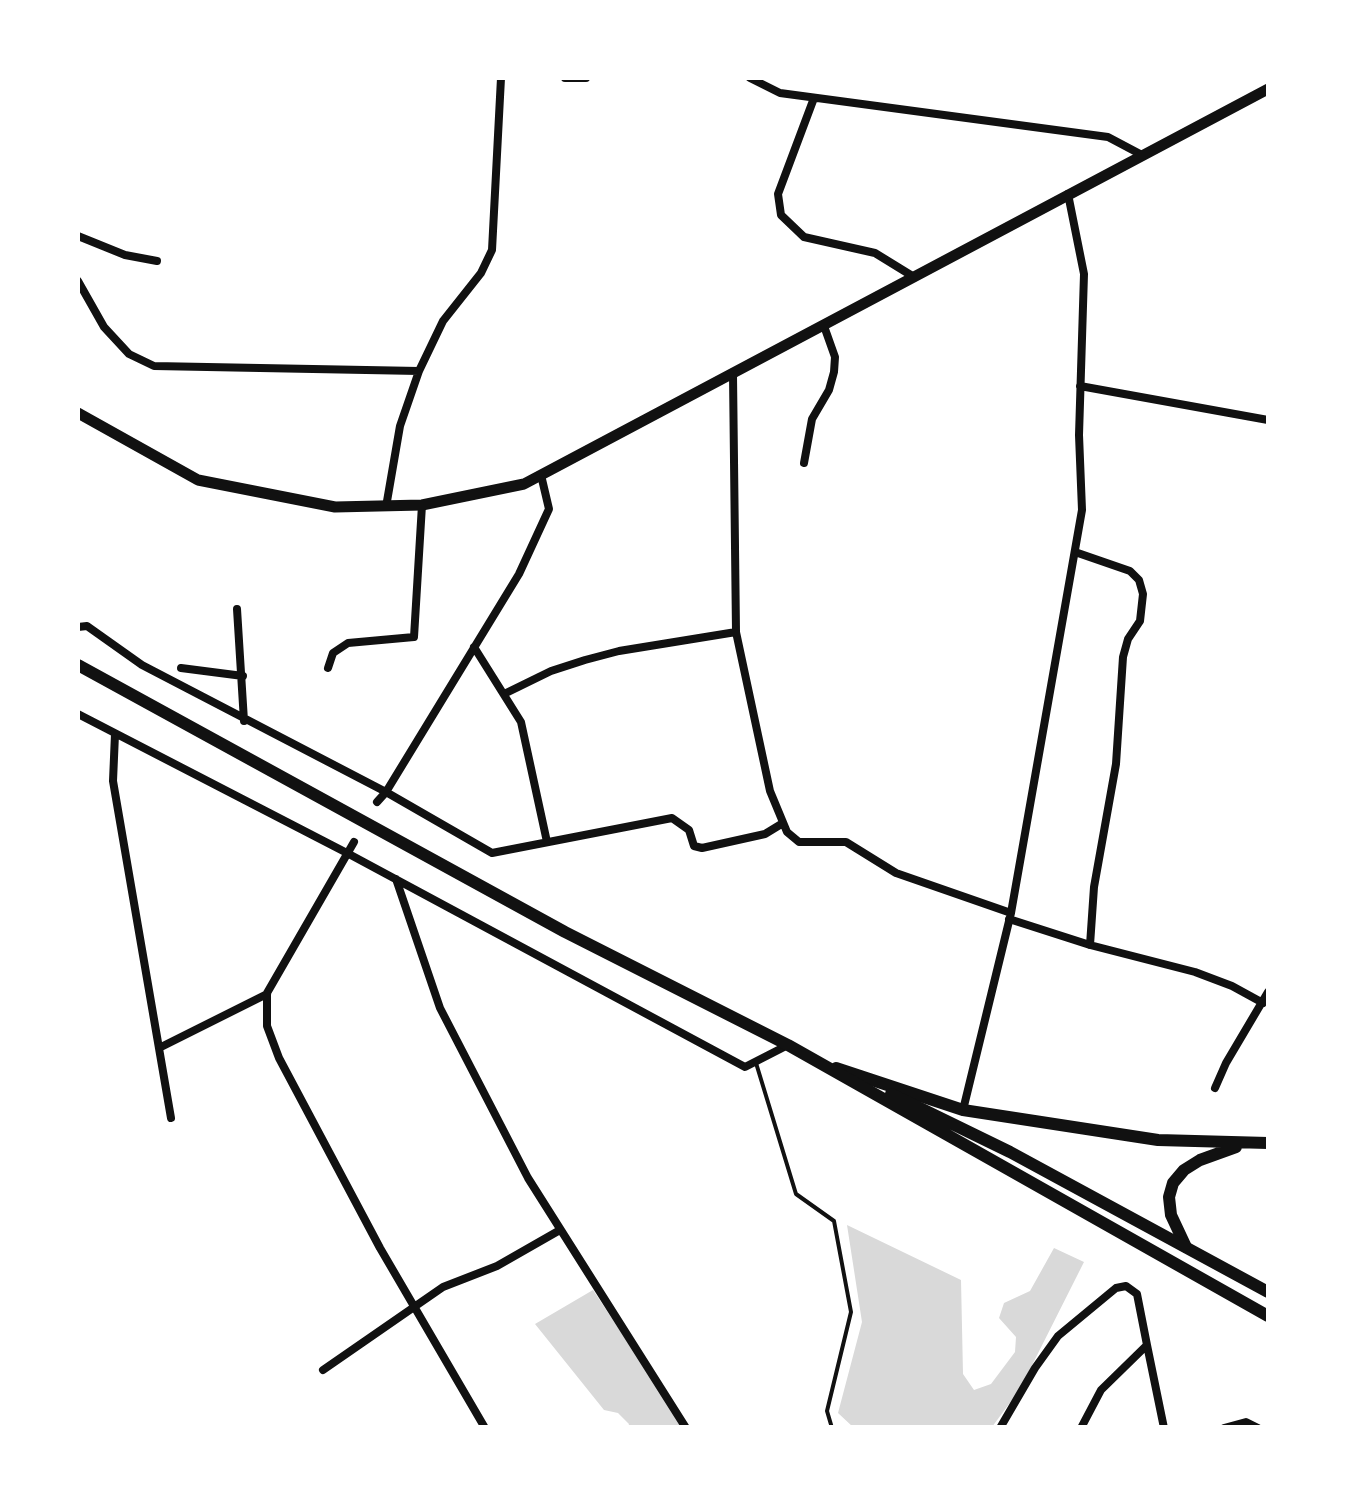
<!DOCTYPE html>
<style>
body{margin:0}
#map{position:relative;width:1346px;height:1505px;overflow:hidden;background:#fff;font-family:Inter,sans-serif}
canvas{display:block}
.frame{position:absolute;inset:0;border:80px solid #fff;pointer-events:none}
</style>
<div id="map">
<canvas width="1346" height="1505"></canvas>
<div class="frame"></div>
</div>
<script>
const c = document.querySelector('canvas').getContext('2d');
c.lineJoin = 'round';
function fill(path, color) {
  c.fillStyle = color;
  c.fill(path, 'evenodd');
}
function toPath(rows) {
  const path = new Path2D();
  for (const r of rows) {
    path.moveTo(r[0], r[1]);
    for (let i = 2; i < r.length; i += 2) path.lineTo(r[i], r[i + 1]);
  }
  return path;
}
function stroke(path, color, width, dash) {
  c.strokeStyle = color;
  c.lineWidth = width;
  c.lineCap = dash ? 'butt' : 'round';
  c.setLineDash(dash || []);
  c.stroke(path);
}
fill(toPath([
 [847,1225,961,1280,963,1374,974,1390,991,1384,1015,1352,1016,1337,999,1318,1004,1303,1030,1291,1054,1248,1084,1262,1020,1389,992,1427,853,1427,838,1413,862,1322],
 [593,1290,684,1427,628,1427,629,1424,618,1413,604,1410,535,1324]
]), '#d9d9d9');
stroke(toPath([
 [756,1063,796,1194,834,1221,851,1312,827,1411,832,1428]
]), '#111', 4);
stroke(toPath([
 [565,78,586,78],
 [750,78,780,93,1108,137,1142,155],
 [814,98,778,194,781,215,804,237,875,253,914,277],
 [78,236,125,255,157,261],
 [78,281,104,327,129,354,154,366,419,371],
 [733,375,736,632,770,791,787,832,799,842,846,842,896,873,1011,913],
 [1080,386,1268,420],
 [804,463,812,419,829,390,834,372,835,357,824,326],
 [386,507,400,426,419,371,443,321,481,273,492,250,501,78],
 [1075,552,1130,571,1139,580,1143,594,1140,621,1128,639,1123,657,1116,764,1094,887,1090,945],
 [237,609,244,721],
 [78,627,87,626,142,665,386,792,492,853,672,818,689,830,694,846,702,848,765,834,783,823],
 [474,647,521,722,547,842],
 [181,668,243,676],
 [328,668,333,653,348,643,414,637,422,505],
 [504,694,551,671,585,660,619,651,736,632],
 [78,714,347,853,745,1067,788,1045],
 [115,734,113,781,171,1118],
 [377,802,386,792,519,574,549,509,541,475],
 [354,842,267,993,267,1026,279,1058,380,1248,485,1428],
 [396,879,440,1008,528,1178,686,1428],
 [1009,919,1090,945,1195,972,1232,986,1263,1003],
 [159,1048,267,994],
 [1215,1088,1226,1063,1268,992],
 [963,1110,1011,913,1082,510,1079,435,1084,274,1068,194],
 [323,1370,443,1287,497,1266,560,1230],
 [1000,1428,1035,1368,1058,1336,1116,1288,1126,1286,1137,1294,1147,1345],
 [1081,1428,1101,1390,1147,1345,1164,1428],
 [1224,1428,1246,1422,1258,1428]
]), '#111', 8);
stroke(toPath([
 [78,413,198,480,335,507,422,505,524,484,1268,89]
]), '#111', 11);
stroke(toPath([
 [836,1068,963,1110,1158,1140,1268,1143],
 [1186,1247,1171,1215,1169,1197,1173,1183,1184,1170,1200,1160,1236,1147]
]), '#111', 12);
stroke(toPath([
 [78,665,565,932,788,1045,1268,1316],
 [891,1094,1010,1152,1268,1292]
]), '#111', 12);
</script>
